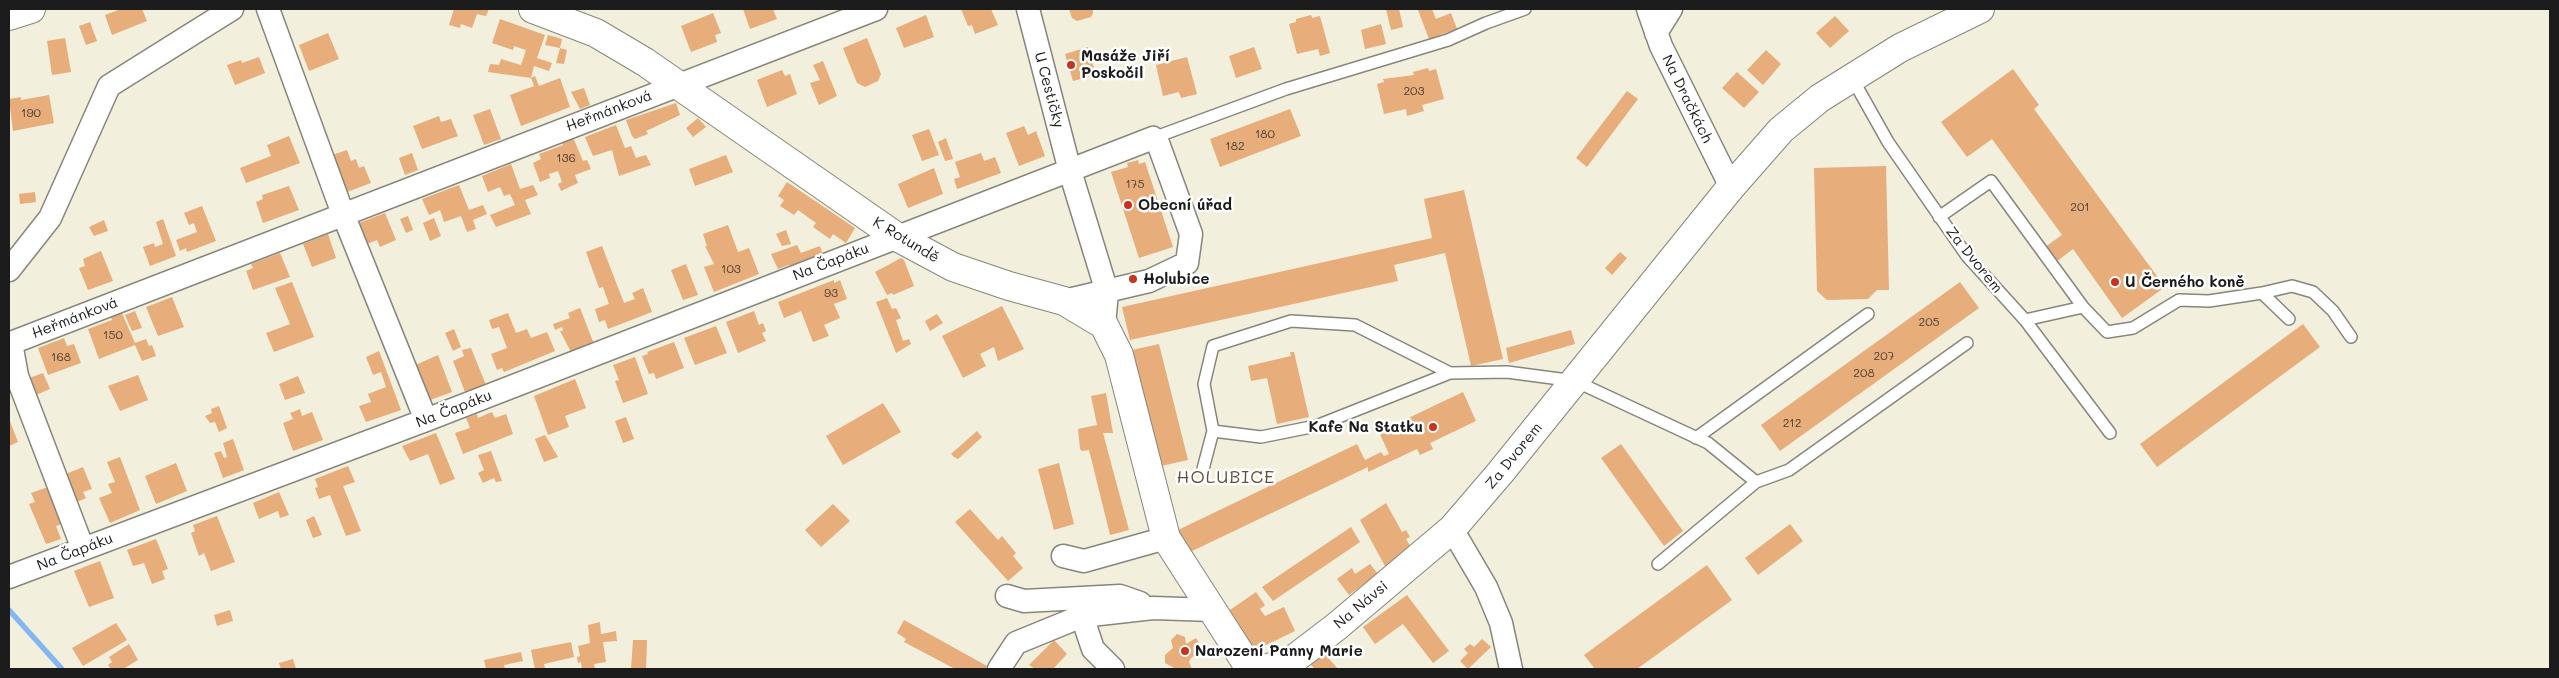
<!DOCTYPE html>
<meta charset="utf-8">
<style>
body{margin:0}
#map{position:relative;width:2559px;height:678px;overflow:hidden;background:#f2efdc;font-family:Mali,sans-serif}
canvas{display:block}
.frame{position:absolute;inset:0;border:10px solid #1c1c1c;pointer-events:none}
</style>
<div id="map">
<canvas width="2559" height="678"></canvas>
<div class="frame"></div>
</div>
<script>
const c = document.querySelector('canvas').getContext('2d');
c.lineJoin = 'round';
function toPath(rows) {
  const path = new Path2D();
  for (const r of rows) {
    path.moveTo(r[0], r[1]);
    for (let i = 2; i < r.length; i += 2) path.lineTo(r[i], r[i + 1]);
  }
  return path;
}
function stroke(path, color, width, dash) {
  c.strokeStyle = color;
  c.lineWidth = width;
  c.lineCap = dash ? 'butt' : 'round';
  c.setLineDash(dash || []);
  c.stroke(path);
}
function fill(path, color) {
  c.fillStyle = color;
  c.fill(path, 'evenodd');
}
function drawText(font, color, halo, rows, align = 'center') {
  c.font = font + ' Mali,sans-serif';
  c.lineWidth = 5;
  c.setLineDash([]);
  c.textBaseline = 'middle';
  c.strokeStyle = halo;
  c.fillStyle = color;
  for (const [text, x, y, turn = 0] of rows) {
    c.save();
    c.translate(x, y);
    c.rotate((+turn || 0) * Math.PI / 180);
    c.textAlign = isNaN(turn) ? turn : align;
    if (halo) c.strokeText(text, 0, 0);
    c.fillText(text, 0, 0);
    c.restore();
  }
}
stroke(toPath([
 [9,610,62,669]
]), '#84b7f1', 5.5);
fill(toPath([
 [121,9,142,9,147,21,112,35,105,15],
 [454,9,489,9,486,16,477,14,472,28,461,24,460,28,449,25],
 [743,9,773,9,777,19,750,29],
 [961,9,991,9,998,25,975,34,972,25,968,26],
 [1069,9,1093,9,1093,13,1091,17,1077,21,1072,18],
 [1386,9,1399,9,1403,27,1391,30],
 [1432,9,1436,19,1451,13,1457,29,1429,39,1418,10],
 [713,13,721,33,715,35,717,42,691,52,681,26],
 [926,15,934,37,904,48,896,28],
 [1311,15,1312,18,1320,16,1330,53,1320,56,1318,49,1297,54,1289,24,1296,22,1296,19],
 [1835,16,1849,31,1830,48,1816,33],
 [500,19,545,35,537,58,552,63,549,71,534,66,531,78,535,76,539,86,560,78,570,107,521,126,510,95,534,86,531,78,488,72,490,64,499,65,501,59,521,65,526,50,514,46,513,50,492,43],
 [90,22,97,41,86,45,79,26],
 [1381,24,1386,44,1365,49,1361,30],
 [328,33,339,59,309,71,299,45],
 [548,35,562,39,560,48,545,45],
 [65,38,71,72,52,75,47,41],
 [867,38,881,74,878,81,865,87,857,83,843,48],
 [1088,47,1096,75,1073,81,1065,54],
 [1254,47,1262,69,1236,78,1229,56],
 [560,48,567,50,564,64,556,63],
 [1766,50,1781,64,1763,85,1747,70],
 [259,57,265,73,235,85,227,65,241,60,242,63],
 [1187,57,1197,94,1181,98,1179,92,1163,96,1156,65],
 [823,61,837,96,819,105,810,83,820,80,813,65],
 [1428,68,1429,71,1436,69,1444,99,1422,105,1424,111,1407,116,1406,109,1384,114,1377,84,1384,82,1383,79,1414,75,1413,72],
 [2013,69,2039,105,2034,109,2165,287,2122,318,2073,249,2056,262,2045,247,2062,235,1992,139,1967,157,1941,122],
 [782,70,785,76,790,74,797,94,767,107,757,80],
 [1737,72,1759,92,1744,108,1722,88],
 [584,88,590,105,580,109,571,92],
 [1627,91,1638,99,1587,167,1576,158],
 [49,95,54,123,13,131,9,99,21,97,21,100],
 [676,103,680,115,646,131,648,134,635,139,632,136,626,120],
 [490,109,501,139,484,145,473,115],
 [1290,109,1301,136,1220,167,1210,139],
 [439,116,441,122,451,119,458,136,422,149,413,126],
 [698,118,706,127,693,137,686,128],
 [616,125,625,148,631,146,636,158,646,155,651,165,619,176,612,150,593,156,585,137],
 [1024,126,1028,135,1036,131,1045,156,1019,166,1006,133],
 [929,129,939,155,922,161,912,135],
 [572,135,583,161,587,160,591,169,575,175,578,183,561,191,558,184,562,182,558,171,549,174,550,178,540,182,533,163,541,159,539,154,563,145,561,139],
 [289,136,300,163,246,183,240,168,271,156,267,145],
 [946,138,953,159,945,161,938,142],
 [347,150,351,161,356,159,359,168,364,166,371,183,347,192,332,155],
 [412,153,418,170,405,175,399,158],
 [981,153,984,161,995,157,1001,173,957,189,954,179,960,177,955,162],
 [726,155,733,172,695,186,689,169],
 [1138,160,1139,164,1145,162,1173,247,1139,258,1111,172,1128,167,1127,163],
 [511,164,520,189,533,185,538,195,525,200,531,214,496,227,490,215,515,205,510,194,504,196,500,187,488,192,482,176],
 [1886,166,1889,290,1877,290,1868,299,1827,300,1817,291,1814,168],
 [934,168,943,194,908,208,898,184],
 [787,182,855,228,846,243,833,234,830,239,813,227,816,223,798,210,794,215,780,206,784,200,778,196],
 [459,185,469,210,483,205,487,214,473,220,476,229,467,232,461,216,444,222,440,210,429,215,422,199],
 [289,186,299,210,263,223,256,202,263,199,262,195],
 [1464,190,1503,359,1471,366,1445,253,1394,265,1398,281,1130,340,1122,307,1432,238,1424,199],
 [35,192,36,202,20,204,19,194],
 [202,206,216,241,187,252,186,248,180,251,176,240,197,232,194,223,189,225,184,213],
 [385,213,396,240,380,247,377,240,367,244,359,223],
 [408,216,413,230,406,233,400,219],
 [434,218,441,236,430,241,423,223],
 [163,219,176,256,150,266,143,247,154,243,155,247,163,244,156,222],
 [104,220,108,231,94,236,89,227],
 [728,225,738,252,749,248,759,274,714,292,704,267,714,264,705,246,707,246,703,234],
 [786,230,791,244,782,246,776,234],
 [328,234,336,258,312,267,303,244],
 [797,245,801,253,820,246,823,256,790,268,789,265,778,269,771,254],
 [602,246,624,303,635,299,632,293,643,288,652,312,608,329,605,320,599,322,595,309,609,304,603,287,599,288,586,252],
 [101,251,113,281,88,290,79,268,85,266,83,259],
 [1620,252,1627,258,1612,275,1605,268],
 [280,253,290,277,253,290,246,271,253,268,251,264],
 [901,258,904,260,914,286,893,295,892,293,887,295,875,272],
 [686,264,698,295,683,300,671,270],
 [834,280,834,283,840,280,847,299,834,304,840,318,824,325,829,336,813,342,801,311,784,318,778,302],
 [292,282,314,337,274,352,266,333,290,324,275,288],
 [1960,282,1979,308,1780,451,1761,425],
 [172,297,184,327,158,336,146,307],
 [887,298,892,309,896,308,901,318,896,320,903,341,909,339,911,344,896,353,876,302],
 [1002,306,1024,349,998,361,994,347,980,354,986,366,963,378,942,336],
 [580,308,594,344,571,352,560,331,563,331,562,327,555,330,553,324,570,318,568,313],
 [121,311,135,343,146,339,149,346,152,345,156,356,142,361,135,345,99,359,88,329,112,320,110,315],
 [135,311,142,328,132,331,125,315],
 [754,311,759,325,763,323,766,331,762,333,766,341,738,353,726,322],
 [508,313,516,333,527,329,531,338,547,332,555,351,504,372,502,368,497,370,491,354,507,348,499,327,492,329,489,320],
 [937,314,943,323,930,331,925,321],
 [2303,324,2320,347,2157,467,2140,444],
 [716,326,727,353,695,365,684,338],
 [454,329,461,347,453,351,445,333],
 [1571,330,1575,344,1509,363,1506,348],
 [64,338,67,346,74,344,81,363,48,375,38,348],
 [674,342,684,368,656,379,654,373,649,374,642,356,648,354,647,352],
 [1159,344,1188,460,1161,466,1132,350],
 [471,348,486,385,465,392,453,361,464,356,462,350],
 [379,351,401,410,366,422,359,406,371,402,368,394,386,387,381,372,373,375,366,357],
 [1290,352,1294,352,1309,417,1277,424,1267,378,1251,381,1248,366,1291,356],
 [438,355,452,392,430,400,409,368],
 [635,357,648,394,623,403,615,381,619,380,613,365],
 [43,373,50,389,36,395,29,378],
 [138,375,148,400,120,411,108,386],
 [298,376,305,393,285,400,279,384],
 [575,379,586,408,565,416,569,427,548,435,534,396],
 [1463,392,1476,421,1430,443,1433,449,1420,455,1417,449,1368,472,1368,467,1188,553,1178,530,1357,444,1365,460,1381,452,1384,456,1389,454,1379,432],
 [1106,393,1113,433,1103,433,1129,530,1110,535,1089,450,1082,451,1080,449,1078,429,1097,425,1091,396],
 [883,403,901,432,843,465,826,436],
 [219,406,227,428,219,432,215,422,210,423,205,416,212,413,211,409],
 [300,409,302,416,312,412,323,440,293,451,283,423,293,419,290,413],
 [492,412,495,418,506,414,513,434,463,454,455,433,470,428,466,418,477,414,478,418],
 [626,417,634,439,623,443,615,421],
 [9,419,18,442,9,446],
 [977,431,982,437,958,459,954,457,951,454],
 [436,433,455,479,440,485,428,454,410,461,402,446],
 [545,435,558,457,544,462,535,439],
 [233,439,244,470,223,478,214,453,221,451,224,458,227,457,223,443],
 [1621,444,1683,531,1664,546,1601,458],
 [491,451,502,481,496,482,494,478,483,483,478,473,484,470,478,455],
 [120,457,140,510,110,523,99,498,112,493,108,484,115,482,107,462],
 [176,463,187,491,156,504,145,476],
 [1059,463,1074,524,1054,530,1038,469],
 [348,466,355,482,343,486,361,531,346,536,330,495,319,499,315,488,318,487,315,479],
 [83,467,92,489,83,492,86,498,77,502,66,474],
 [48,487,62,524,56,526,61,539,46,544,29,504,35,502,31,493],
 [279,492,289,515,280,518,278,511,259,519,253,503],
 [1386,503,1402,532,1406,530,1410,537,1406,539,1412,549,1386,568,1360,520],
 [833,504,850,521,821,547,805,530],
 [970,509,998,540,1002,536,1016,553,1013,556,1023,568,1008,581,955,522],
 [217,516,235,562,211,571,204,553,199,556,191,533,195,531,193,525],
 [314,516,322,535,313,538,306,520],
 [1790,524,1803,541,1758,575,1745,558],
 [1351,527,1360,542,1273,601,1262,587],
 [156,539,168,569,162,571,165,579,152,584,144,563,133,566,127,550],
 [100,561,114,598,89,607,74,571],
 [1370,564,1378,574,1349,595,1337,579,1352,568,1355,574],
 [1707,565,1732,600,1637,669,1595,669,1584,655],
 [1256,592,1265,605,1260,609,1265,616,1284,607,1295,631,1260,648,1251,645,1230,610],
 [1407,595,1449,651,1433,663,1403,624,1375,644,1363,627],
 [230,610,233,621,217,626,214,615],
 [904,620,987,666,985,669,955,669,904,642,906,639,897,633],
 [600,622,601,634,616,631,617,641,603,642,606,662,594,664,595,669,582,669,581,662,578,663,577,657,580,656,578,646,590,643,588,625],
 [116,623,127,640,83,666,72,648],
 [1177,634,1185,637,1186,644,1196,638,1203,650,1191,658,1189,662,1192,669,1176,669,1165,663,1165,655,1173,648,1171,640],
 [1482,639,1491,647,1468,669,1460,661,1468,653,1464,649,1470,644,1474,647],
 [633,640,647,640,646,669,631,669],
 [1054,640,1067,654,1053,669,1035,669,1029,665],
 [571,642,574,657,544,664,545,669,535,669,531,650],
 [129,644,138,660,123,669,111,669,108,665,112,662,109,657],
 [521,652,523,661,504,665,505,669,486,669,484,660],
 [1323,652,1338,669,1315,669,1310,664],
 [293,659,296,669,281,669,279,663]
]), '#e7ad7a');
const service = toPath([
 [1852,78,1888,142,1967,256,2025,320,2110,433],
 [1153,138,1286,89,1448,40,1486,23,1525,9],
 [1939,217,1991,181,2083,307],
 [2262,293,2292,286,2313,292,2333,311,2351,337],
 [2025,320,2083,307,2107,332,2133,328,2179,300,2209,301,2262,293,2289,319],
 [1213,431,1204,384,1213,346,1291,321,1355,325,1450,373],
 [1696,438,1868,314],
 [1203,469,1213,431,1261,437,1316,426,1450,373,1507,372,1575,381,1708,443,1756,482],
 [1658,564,1756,482,1789,470,1967,343]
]);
const minor = toPath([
 [268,9,343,214,426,420],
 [1028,9,1070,171,1107,292,1104,325],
 [1648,9,1661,46,1731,187],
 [1656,33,1671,9],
 [9,270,50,218,109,86,232,9],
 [1452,529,1486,587,1501,623,1511,669],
 [83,549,17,376,11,343,876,9],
 [1063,556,1084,561,1166,538],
 [9,577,426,420,1153,138,1158,143,1191,234,1187,263,1149,281,1064,301],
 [1007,596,1024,601,1120,596,1140,603],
 [1082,616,1093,649,1113,669],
 [999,669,1016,643,1082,616,1153,608,1213,610]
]);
const tertiary = toPath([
 [533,9,596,33,645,62,897,237,953,267,1009,286,1064,301,1104,325,1119,355,1166,538,1245,661,1264,669],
 [9,16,31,9],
 [1264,669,1290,662,1336,627,1452,529,1500,473,1731,187,1781,130,1820,98,1900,48,1980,9]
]);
stroke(service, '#87867c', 14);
stroke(minor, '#87867c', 25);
stroke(tertiary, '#87867c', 30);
stroke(service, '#fff', 11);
stroke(minor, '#fff', 22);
stroke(tertiary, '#fff', 28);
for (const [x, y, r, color] of [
 [1071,65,5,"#c8321e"],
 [1128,205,5,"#c8321e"],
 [1133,279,5,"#c8321e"],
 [2115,282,5,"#c8321e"],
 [1433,427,5,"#c8321e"],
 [1185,651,5,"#c8321e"]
]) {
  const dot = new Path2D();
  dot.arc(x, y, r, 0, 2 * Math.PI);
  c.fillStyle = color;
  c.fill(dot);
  stroke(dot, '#fff', 2);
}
drawText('12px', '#4f4034', null, [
 ["203",1414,91],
 ["190",31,113],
 ["180",1265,134],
 ["182",1235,146],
 ["136",566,158],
 ["175",1135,184],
 ["201",2080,207],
 ["103",731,269],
 ["93",831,293],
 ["205",1929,322],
 ["150",113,335],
 ["207",1884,356],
 ["168",61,357],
 ["208",1864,373],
 ["212",1792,423]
]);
drawText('bold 15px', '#1c1c1c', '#fff', [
 ["Masáže Jiří",1081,56],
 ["Poskočil",1081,73],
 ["Obecní úřad",1138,205],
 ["Holubice",1143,279],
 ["U Černého koně",2125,282],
 ["Kafe Na Statku",1423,427,"right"],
 ["Narození Panny Marie",1195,651]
], 'left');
drawText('15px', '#1c1c1c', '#fff', [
 ["U Cestičky",1049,90,75],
 ["Na Dračkách",1687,99,64],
 ["Heřmánková",609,111,-21],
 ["K Rotundě",906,240,31],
 ["Za Dvorem",1974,260,51],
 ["Na Čapáku",831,262,-21],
 ["Heřmánková",75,318,-21],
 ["Na Čapáku",454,409,-21],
 ["Za Dvorem",1514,456,-51],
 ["Na Čapáku",75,552,-21],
 ["Na Návsi",1361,605,-40]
]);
c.letterSpacing = '1px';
drawText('18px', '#634f3d', '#fff', [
 ["HOLUBICE",1226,477]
]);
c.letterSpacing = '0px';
</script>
